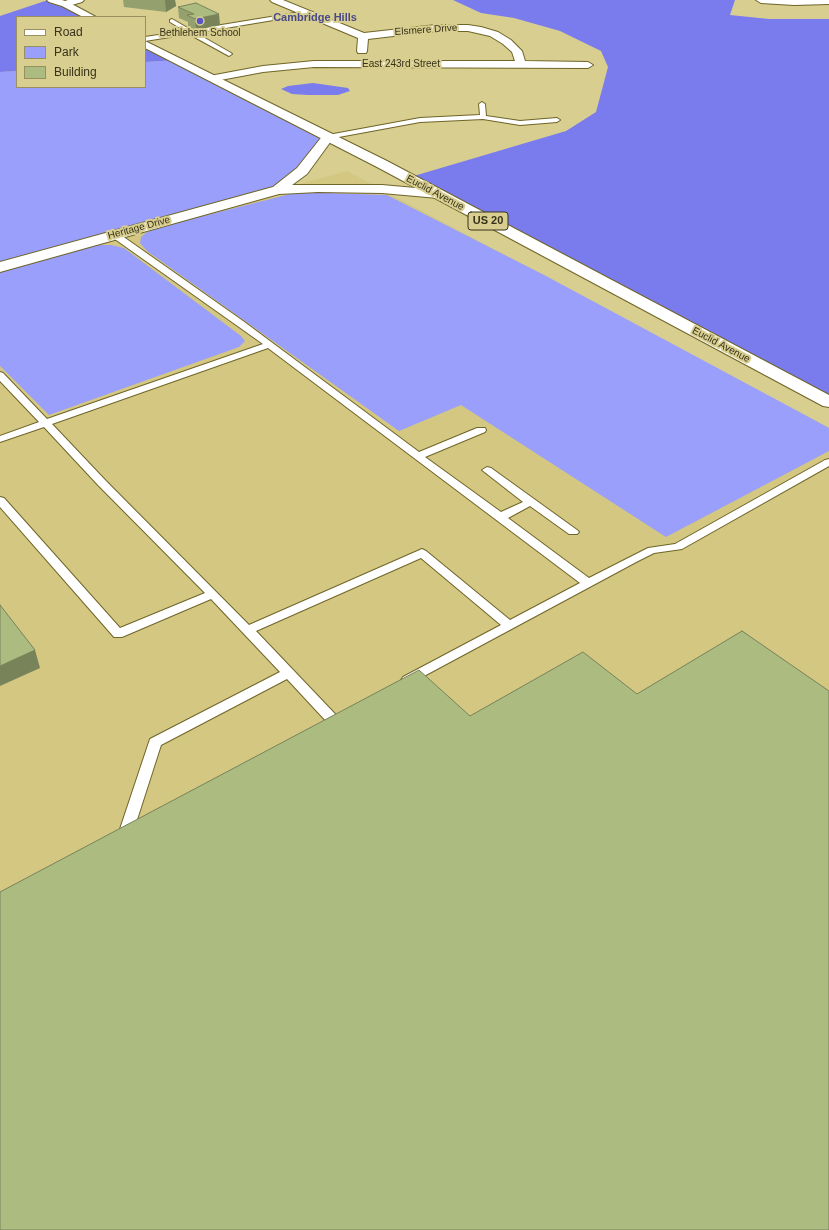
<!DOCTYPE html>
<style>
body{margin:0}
#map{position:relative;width:829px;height:1230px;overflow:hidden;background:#d8ce90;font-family:Arial,sans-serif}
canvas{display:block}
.legend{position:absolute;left:16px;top:16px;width:130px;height:72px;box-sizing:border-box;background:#d8ce90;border:1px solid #989060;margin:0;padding:5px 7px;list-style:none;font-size:12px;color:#373219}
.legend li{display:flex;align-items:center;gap:8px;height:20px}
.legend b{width:20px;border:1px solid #989060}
</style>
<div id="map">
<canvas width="829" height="1230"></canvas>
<ul class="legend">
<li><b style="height:5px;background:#fff"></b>Road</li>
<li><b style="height:11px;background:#999ffb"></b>Park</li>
<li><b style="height:11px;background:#acbb80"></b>Building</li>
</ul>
</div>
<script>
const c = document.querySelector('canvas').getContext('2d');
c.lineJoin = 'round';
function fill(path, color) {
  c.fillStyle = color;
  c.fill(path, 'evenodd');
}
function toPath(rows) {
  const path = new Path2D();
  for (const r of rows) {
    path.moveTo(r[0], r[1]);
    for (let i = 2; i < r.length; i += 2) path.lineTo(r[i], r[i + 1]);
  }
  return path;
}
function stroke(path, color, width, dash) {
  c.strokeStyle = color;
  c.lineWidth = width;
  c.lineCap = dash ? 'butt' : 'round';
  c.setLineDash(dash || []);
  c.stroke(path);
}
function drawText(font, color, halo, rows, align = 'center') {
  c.font = font + ' Arial,sans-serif';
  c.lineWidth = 4;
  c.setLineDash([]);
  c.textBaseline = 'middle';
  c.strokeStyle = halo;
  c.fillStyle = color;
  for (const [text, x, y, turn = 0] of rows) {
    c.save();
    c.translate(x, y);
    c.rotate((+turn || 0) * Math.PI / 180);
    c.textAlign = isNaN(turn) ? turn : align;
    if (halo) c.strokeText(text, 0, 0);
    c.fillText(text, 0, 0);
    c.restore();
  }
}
fill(toPath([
 [347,171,829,428,829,1230,0,1230,0,267]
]), '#d3c781');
fill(toPath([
 [178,60,328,137,278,190,0,267,0,72,17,71,17,87,145,87,145,62],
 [298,192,387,195,546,276,818,422,829,428,829,451,666,537,461,405,399,431,147,251,140,243,141,237,147,232,164,226],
 [99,245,111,245,124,248,241,336,245,341,239,347,49,415,0,366,0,272,85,248]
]), '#999ffb');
fill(toPath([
 [48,0,52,0,91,17,17,17,17,71,0,72,0,16],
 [453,0,735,0,730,15,769,19,829,19,829,402,407,178,566,131,596,112,608,67,601,51,560,31,514,18,481,13],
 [145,44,178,60,145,62],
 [313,83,348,88,350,91,338,95,308,95,292,94,281,89,288,86]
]), '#7a7cee');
const lane = toPath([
 [307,11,309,12,309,14,196,33,231,53,232,54,229,56,189,34,145,41,145,37,185,31,170,22,170,20,172,19,191,30,307,11],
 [482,102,485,104,486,116,520,121,557,118,560,120,557,122,520,125,483,119,420,122,328,139,325,137,328,135,420,118,480,115,479,104,482,102],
 [112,233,118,233,243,321,419,452,477,428,485,428,486,430,485,432,425,457,501,512,523,502,482,470,487,467,491,468,577,530,579,532,577,534,569,534,530,506,508,518,589,578,648,548,675,544,825,460,829,459,829,466,682,549,654,553,638,561,411,683,407,684,403,683,401,680,403,677,501,625,421,558,256,631,336,715,338,718,336,721,331,723,326,721,287,679,161,745,134,829,132,833,127,835,122,833,120,829,150,739,280,672,211,599,122,637,114,637,0,507,0,497,4,498,120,628,205,593,98,485,44,427,0,442,0,436,39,422,0,381,0,372,3,373,47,419,263,344,112,237,112,233],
 [268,348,580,583,510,620,426,551,422,549,249,625,106,481,52,424,268,348]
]);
const street = toPath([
 [68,0,84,0,82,2,65,7,60,4,62,2,68,0],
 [270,0,283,0,364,33,436,25,468,25,481,27,498,32,511,40,522,51,525,61,588,62,593,65,588,68,314,67,263,72,215,81,211,80,209,78,211,76,215,75,263,66,314,61,515,61,512,52,503,44,490,36,468,31,436,31,368,39,367,51,366,53,358,53,357,51,358,38,272,2,270,0],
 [756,0,829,0,829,4,794,5,761,3,756,0],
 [328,133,332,134,334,137,307,174,292,185,382,185,438,190,443,191,445,194,443,197,438,198,382,193,318,192,279,194,0,272,0,262,273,187,297,168,324,134,328,133]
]);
const primary = toPath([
 [47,0,62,0,68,2,96,17,83,17,62,6,49,2,47,0],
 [145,41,387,161,829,395,829,407,823,406,377,167,145,48,145,41]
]);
stroke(lane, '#6f6528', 2);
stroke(street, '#6f6528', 2);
stroke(primary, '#6f6528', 2);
fill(lane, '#fff');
fill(street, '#fff');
fill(primary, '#fff');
fill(toPath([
 [123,0,175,0,176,6,166,12,124,7],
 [178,7,220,25,196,30,188,27,188,22,179,18]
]), '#94a16e');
fill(toPath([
 [165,0,175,0,176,6,166,12],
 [219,14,220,25,196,30,195,19],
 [35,650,40,668,0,686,0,666]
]), '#78835a');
const building = toPath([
 [196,3,219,14,195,19,187,15,194,14,178,7,196,3],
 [0,605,35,650,0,666,0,605],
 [742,631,829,691,829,1230,0,1230,0,892,419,670,470,716,583,652,637,694,742,631]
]);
fill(building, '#acbb80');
stroke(building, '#78835a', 1);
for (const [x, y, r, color] of [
 [200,21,4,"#5753ca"]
]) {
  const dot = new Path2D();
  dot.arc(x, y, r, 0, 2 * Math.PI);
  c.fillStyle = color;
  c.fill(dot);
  stroke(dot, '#d8ce90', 1.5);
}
drawText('10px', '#373219', '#d8ce90', [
 ["Elsmere Drive",426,30,-4],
 ["East 243rd Street",401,64],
 ["Euclid Avenue",435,193,28],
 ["Heritage Drive",139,228,-15],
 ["Euclid Avenue",721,345,28]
]);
drawText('10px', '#373219', '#d8ce90', [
 ["Bethlehem School",200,33]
]);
drawText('bold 11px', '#484a88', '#d8ce90', [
 ["Cambridge Hills",315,18]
]);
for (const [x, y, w] of [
 [488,221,40]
]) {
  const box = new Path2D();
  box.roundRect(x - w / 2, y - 9, w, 18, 3);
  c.fillStyle = '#d8ce90';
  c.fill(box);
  stroke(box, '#373219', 1);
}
drawText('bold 11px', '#373219', null, [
 ["US 20",488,221]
]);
</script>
